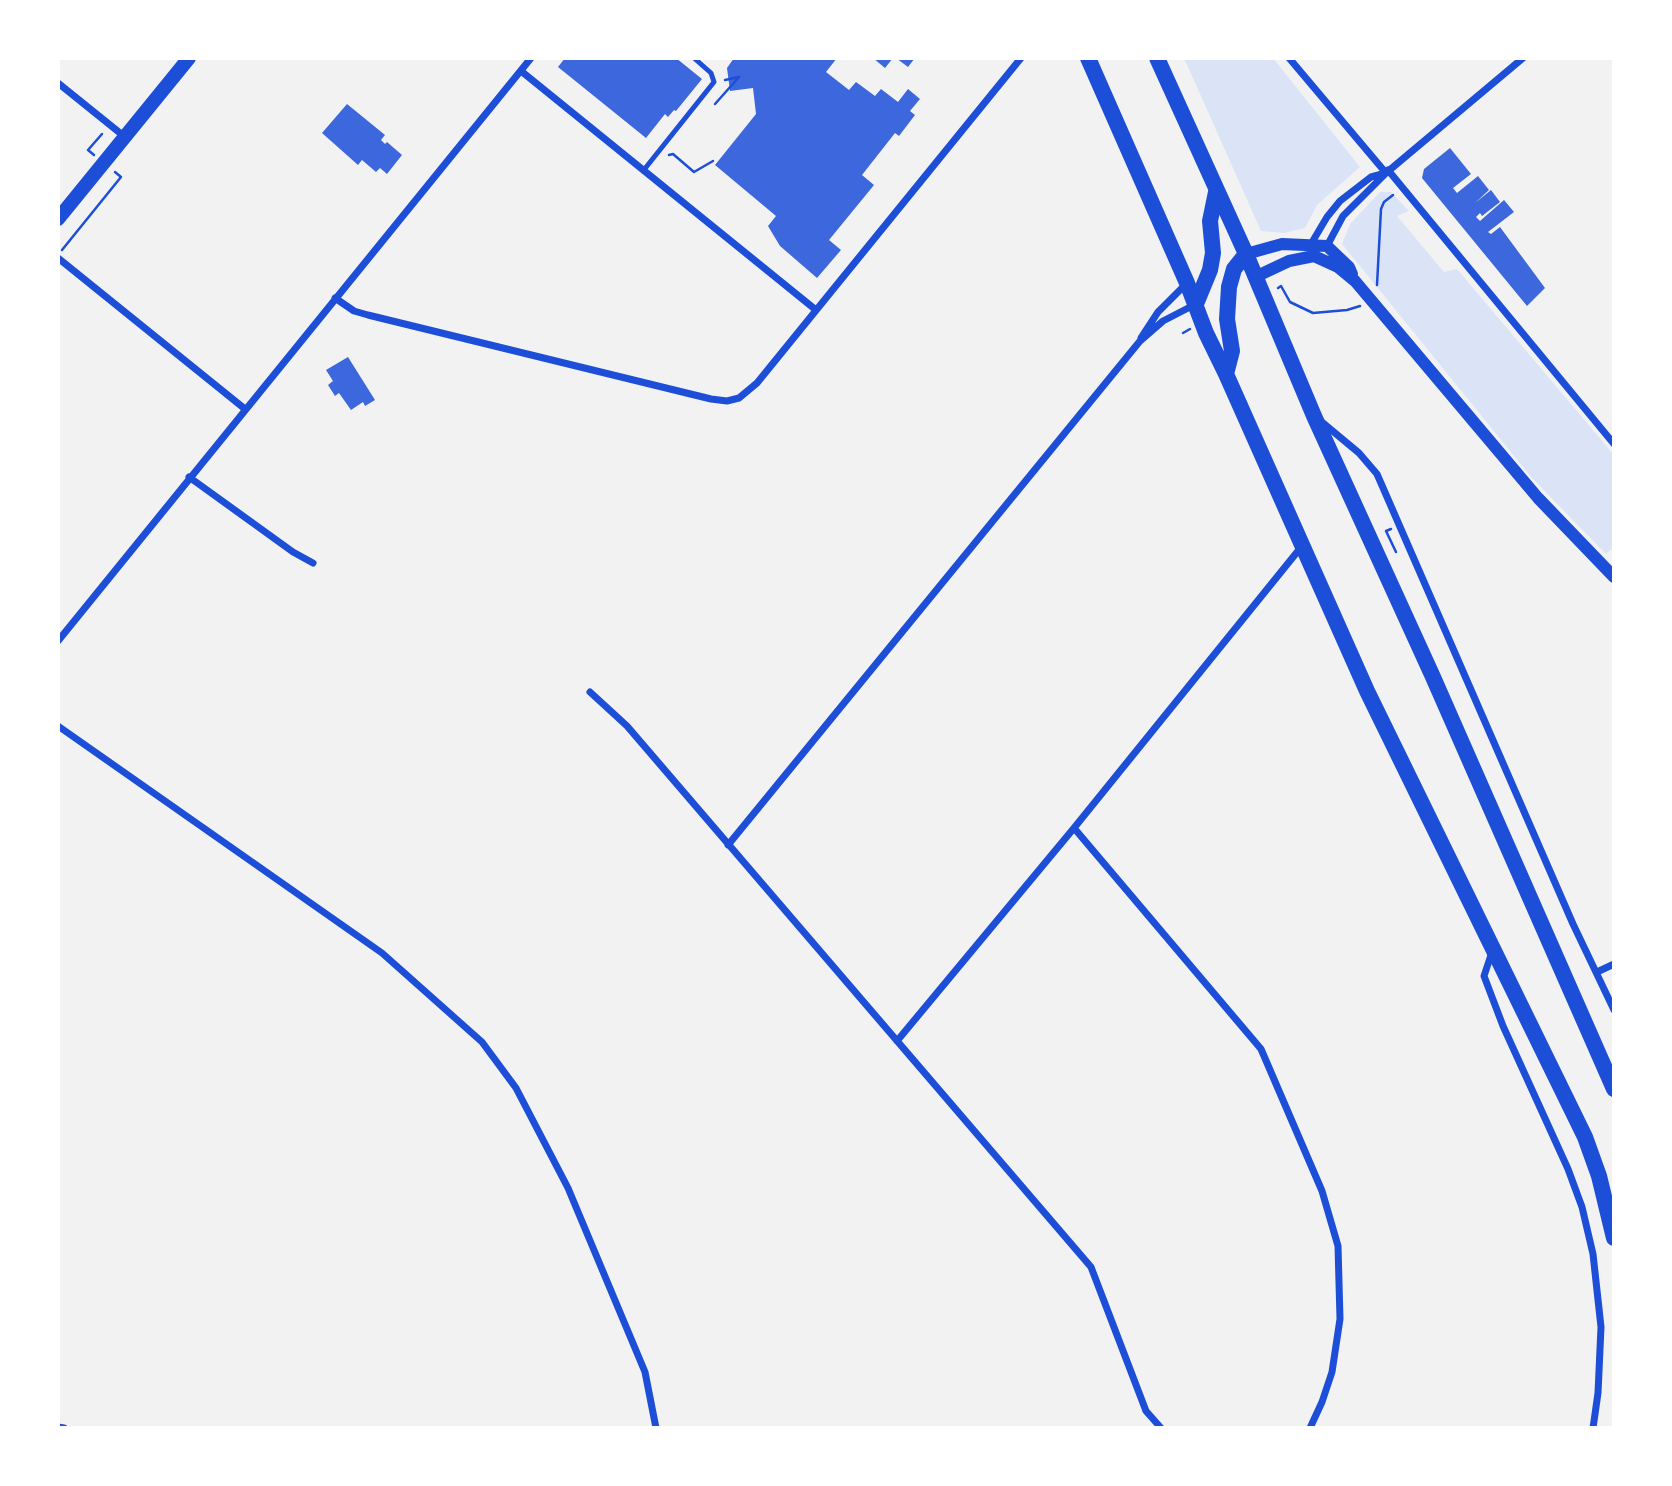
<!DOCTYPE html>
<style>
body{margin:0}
#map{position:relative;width:1672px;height:1486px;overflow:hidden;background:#f2f2f2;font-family:Rubik,sans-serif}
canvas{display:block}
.frame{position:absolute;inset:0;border:60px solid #fff;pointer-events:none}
</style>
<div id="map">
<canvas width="1672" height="1486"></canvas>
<div class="frame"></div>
</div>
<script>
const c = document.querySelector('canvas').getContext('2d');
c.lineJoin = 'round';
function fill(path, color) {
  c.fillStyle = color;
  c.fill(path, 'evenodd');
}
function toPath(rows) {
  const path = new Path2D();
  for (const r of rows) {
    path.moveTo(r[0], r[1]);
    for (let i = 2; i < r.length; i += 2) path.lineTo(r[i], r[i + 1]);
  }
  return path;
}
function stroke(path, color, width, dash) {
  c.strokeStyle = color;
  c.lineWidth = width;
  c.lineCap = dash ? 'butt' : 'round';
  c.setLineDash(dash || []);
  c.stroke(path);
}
fill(toPath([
 [1184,58,1273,58,1360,167,1317,205,1305,228,1284,233,1261,231],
 [1380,192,1391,192,1409,211,1397,216,1444,272,1457,269,1614,455,1614,547,1606,554,1532,478,1342,244,1350,224]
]), '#dbe4f7');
fill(toPath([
 [565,58,676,58,702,79,676,111,674,110,668,117,665,114,646,138,558,67],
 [734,58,837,58,826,72,849,90,856,82,875,96,881,89,898,102,908,89,920,99,910,111,915,115,899,136,895,133,862,175,874,185,829,240,841,250,817,278,780,246,768,226,776,216,715,165,756,114,753,88,730,91,727,68],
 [873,58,893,58,885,68],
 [896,58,915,58,908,67],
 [347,104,385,135,381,140,385,144,387,142,402,155,387,174,380,168,376,172,362,160,358,165,322,133],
 [1450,148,1471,174,1453,188,1457,193,1478,176,1489,190,1475,203,1491,190,1500,202,1482,216,1480,213,1476,217,1480,221,1504,200,1514,212,1488,232,1491,234,1500,227,1545,288,1527,306,1422,178,1424,169],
 [348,357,375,400,365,406,363,402,351,410,339,393,335,396,328,385,333,381,326,370]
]), '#3d67dc');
stroke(toPath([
 [725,80,739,77],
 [715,104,739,77],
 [94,155,88,150,102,134],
 [669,155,673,154,694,172,713,161],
 [62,250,121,177,115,172],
 [1377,285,1381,209,1384,202,1393,195],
 [1278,288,1281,286,1290,302,1313,313,1347,310,1360,306],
 [1183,333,1190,329],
 [1391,529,1386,531,1396,552]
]), '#1d4ed8', 2.5);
stroke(toPath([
 [643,171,714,82,711,73,694,58]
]), '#1d4ed8', 5);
stroke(toPath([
 [1289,58,1386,173],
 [521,71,816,310],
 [58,83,125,137],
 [1388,170,1614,444],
 [1311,244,1327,217,1340,201,1371,177,1382,174],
 [1327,246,1343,216,1386,173,1523,58],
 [58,258,245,409],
 [335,298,354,311,368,315,711,399,727,401,739,398,757,383,1021,58],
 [1141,338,1158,312,1187,283],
 [1323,423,1359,453,1377,474,1573,924,1614,1010],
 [189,477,293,552,313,563],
 [58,641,531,58],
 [590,692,627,726,1091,1267,1146,1411,1161,1428],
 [58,726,382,953,482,1042,516,1088,568,1188,645,1372,656,1428],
 [1074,828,1261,1049,1322,1191,1338,1246,1340,1319,1332,1372,1322,1402,1310,1428],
 [728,845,1140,341,1163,321,1194,305],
 [1492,952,1484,976,1503,1026,1568,1169,1582,1207,1593,1254,1601,1327,1598,1393,1593,1428],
 [1597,972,1614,964],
 [897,1041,1074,828,1302,546],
 [58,1427,64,1428]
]), '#1d4ed8', 7);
stroke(toPath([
 [1246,254,1282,244,1327,246,1349,267,1352,274],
 [1255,277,1289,261,1314,256,1338,267,1355,281,1538,498,1614,577]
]), '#1d4ed8', 12);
stroke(toPath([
 [58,219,189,58]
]), '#1d4ed8', 14);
stroke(toPath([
 [1088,58,1187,283,1206,333,1226,374,1367,691,1585,1137,1599,1176,1614,1238],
 [1157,58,1246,254,1314,416,1433,677,1614,1089],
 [1196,304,1210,270,1213,253,1210,221,1216,192],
 [1226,374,1232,351,1227,319,1229,287,1234,269,1246,254]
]), '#1d4ed8', 16);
</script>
